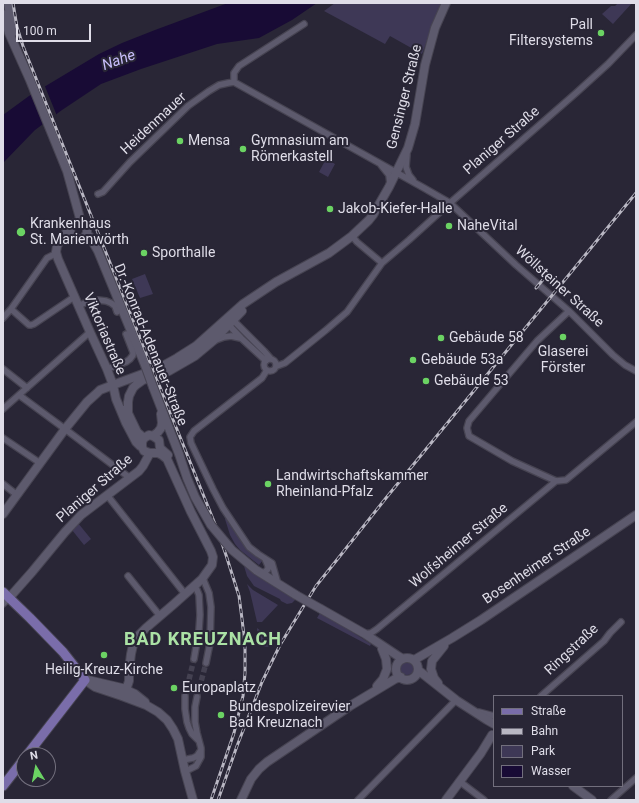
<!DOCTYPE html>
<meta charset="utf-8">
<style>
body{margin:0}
#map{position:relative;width:639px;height:803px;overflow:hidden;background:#292636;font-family:Roboto,sans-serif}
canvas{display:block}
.frame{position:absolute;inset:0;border:4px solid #dfdde8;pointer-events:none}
.legend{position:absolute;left:493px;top:695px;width:130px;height:92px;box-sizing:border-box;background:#292636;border:1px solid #726f7d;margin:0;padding:5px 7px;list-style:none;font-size:12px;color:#dfdde8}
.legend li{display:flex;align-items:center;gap:8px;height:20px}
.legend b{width:20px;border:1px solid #726f7d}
.north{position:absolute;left:16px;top:747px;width:40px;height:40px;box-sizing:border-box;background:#292636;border:1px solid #726f7d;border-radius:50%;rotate:350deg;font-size:11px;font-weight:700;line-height:16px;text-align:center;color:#dfdde8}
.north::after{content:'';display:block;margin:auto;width:14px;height:18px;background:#6bd363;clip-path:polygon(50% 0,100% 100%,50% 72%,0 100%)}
.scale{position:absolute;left:16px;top:24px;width:75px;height:18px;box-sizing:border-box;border:2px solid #dfdde8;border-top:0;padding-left:5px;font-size:12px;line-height:14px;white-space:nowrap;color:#dfdde8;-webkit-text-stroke:3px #292636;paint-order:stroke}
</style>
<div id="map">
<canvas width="639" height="803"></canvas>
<div class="frame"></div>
<ul class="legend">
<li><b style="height:5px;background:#7a6daa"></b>Straße</li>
<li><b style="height:5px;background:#b9b7c3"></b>Bahn</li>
<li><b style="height:11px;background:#3e3856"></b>Park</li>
<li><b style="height:11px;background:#180b35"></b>Wasser</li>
</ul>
<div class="north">N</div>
<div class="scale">100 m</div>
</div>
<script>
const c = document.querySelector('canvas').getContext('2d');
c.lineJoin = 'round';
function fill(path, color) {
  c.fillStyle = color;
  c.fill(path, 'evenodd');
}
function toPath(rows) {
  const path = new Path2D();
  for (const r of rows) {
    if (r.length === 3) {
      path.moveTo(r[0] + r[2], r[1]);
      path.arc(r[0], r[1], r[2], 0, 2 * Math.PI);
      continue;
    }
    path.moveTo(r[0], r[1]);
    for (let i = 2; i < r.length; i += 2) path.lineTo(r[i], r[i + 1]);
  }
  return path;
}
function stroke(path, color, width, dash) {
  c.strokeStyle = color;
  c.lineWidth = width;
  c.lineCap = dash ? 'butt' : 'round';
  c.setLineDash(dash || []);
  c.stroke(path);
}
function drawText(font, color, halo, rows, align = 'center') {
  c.font = font + ' Roboto,sans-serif';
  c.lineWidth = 4;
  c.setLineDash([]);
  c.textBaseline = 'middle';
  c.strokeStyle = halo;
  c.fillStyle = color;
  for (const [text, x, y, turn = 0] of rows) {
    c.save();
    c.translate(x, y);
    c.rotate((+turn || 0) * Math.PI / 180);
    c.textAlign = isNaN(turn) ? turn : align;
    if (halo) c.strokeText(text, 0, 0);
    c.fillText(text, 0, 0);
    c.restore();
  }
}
fill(toPath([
 [335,3,442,3,422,54,390,36,385,44,324,11],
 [618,3,632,3,613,24,602,14,611,6,615,6],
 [326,159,335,164,328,177,319,172],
 [145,274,153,294,140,298,132,279],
 [226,518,234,531,252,552,263,560,259,565,240,550,235,544,230,535,225,519],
 [78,523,91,539,84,545,72,530],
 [244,566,255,574,296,599,292,603,287,604,281,601,280,599,254,586,247,576],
 [247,584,253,590,278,605,262,622,257,622,250,592],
 [320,613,326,615,371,644,370,646,317,618],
 [257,628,273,640,269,647,258,646],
 [407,668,7]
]), '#3e3856');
fill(toPath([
 [228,3,317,3,292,20,259,38,217,44,141,69,101,84,62,110,35,130,3,163,3,115,29,96,99,54,122,43,155,30]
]), '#180b35');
fill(toPath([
 [44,84,57,116,51,121,38,88]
]), '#292636');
stroke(toPath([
 [185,696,194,659],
 [197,697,206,663]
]), '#444151', 5.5, [5.5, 3]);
const street = toPath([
 [234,82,234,73,239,66,304,24],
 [407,155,406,167,409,175,413,180],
 [381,165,389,175,390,184],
 [98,194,103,192,130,162,188,106,209,91,219,85,228,83,234,82,424,188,450,203,516,265,569,311,613,355,625,365,636,371],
 [352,236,357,242,382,263],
 [78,306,87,302,98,300,106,301,111,303,115,306,117,312],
 [11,309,29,325,31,325,34,324,74,297],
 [569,311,537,341,469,421,467,428,469,436,512,461,556,481,566,480,636,422],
 [3,318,11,309,47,258,57,253],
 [231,318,264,351,271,359],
 [226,322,241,338,266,361],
 [216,340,224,337,231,336,240,338],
 [270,365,6],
 [277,366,285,363,326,330,347,312,382,263,409,240,450,203,576,93,608,64,636,35],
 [3,369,27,388],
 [107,369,126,362,130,359,133,355,133,352,126,334],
 [267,370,262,378,194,431,190,437,191,443,213,489,223,508,249,547,258,554,272,563,278,584],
 [19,395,65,429,130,478],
 [3,409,90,332],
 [3,438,40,463],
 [3,484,17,495],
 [107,495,185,594],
 [260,573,265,572,268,569,268,566,265,559],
 [128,576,160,616],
 [202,579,204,581,209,593,211,607,210,643,206,663],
 [3,604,9,598],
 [365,634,371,633,377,629,556,481],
 [194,659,199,630,200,615,199,595,197,590,194,586],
 [185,696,185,709,187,722,189,728,192,734,198,740],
 [541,696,604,641,610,633,621,622],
 [479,712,494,716],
 [183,760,193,758,197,756,201,750],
 [185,771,190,769,196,766,201,757,201,748,197,733,195,722,195,707,197,697],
 [459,781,484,800],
 [358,800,456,700],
 [611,800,636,778]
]);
const secondary = toPath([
 [8,3,13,32],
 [3,14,9,33,30,80,67,171,81,222],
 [71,227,70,230,71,234,76,239,80,239,84,238,87,233,87,227,83,223,77,222,73,224,61,239,57,246,56,252,58,259,90,332,107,369,113,385,116,399,126,423,136,442,140,446,142,447,144,451,150,453,158,453,162,455,167,459,191,512,211,551,213,557,212,565,202,579,174,604,146,628,138,636,133,645,131,654,129,670,129,681,126,690,122,696],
 [87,234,90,237,98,251,145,365],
 [153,387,179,454],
 [126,409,137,432,144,438],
 [128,412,128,402,129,396,133,388,136,385,143,380,157,376,169,371,195,356,213,341,242,311],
 [153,436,158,432,161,428,162,423,161,414],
 [142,447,142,442,144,438,149,435,153,436,159,440,160,448,168,455],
 [3,514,65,429,87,402,97,393,100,390,121,382,159,368,177,358,196,346,243,304,276,282,329,253,352,236,369,220,373,215,389,187,408,148,415,124,425,65,435,28,446,3],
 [256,570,296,595],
 [9,598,32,572,65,532,81,515,139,471,143,466,150,453],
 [321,609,365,634,398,656,403,659],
 [407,669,11],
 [414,660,452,638,481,620,636,515],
 [418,670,456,700,487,720,494,724],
 [85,680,95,687,122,696,146,705,158,712,167,720,173,729,178,739,185,771,193,800],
 [88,680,122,688,135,694,145,702],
 [438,683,434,678,431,669,432,661,444,646],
 [377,686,383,679,387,669,386,659,382,649],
 [573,786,592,800],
 [241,800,251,779,259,769,267,762,350,706,395,679,401,677],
 [446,800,481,753,492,735]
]);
const primary = toPath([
 [3,592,30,618,63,652,85,680,27,755],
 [3,786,24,759]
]);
stroke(street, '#474452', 8);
stroke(secondary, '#474452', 10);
stroke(primary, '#474452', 11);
stroke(street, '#5d5a6d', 5.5);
stroke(secondary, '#5d5a6d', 8);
stroke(primary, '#7a6daa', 9);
const rail = toPath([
 [13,3,17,27,23,46,217,529,226,555,239,596,242,619,245,645,245,673,243,696,234,733,211,800],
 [536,288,546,276],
 [218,800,237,746,262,682,280,645,300,612,316,586,336,561,386,498,636,193]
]);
stroke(rail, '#b9b7c3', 3);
stroke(rail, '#292636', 1.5, [4.5]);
const secondaryBridge = toPath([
 [145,365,153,387],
 [179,454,187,478,195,497,211,525,232,550,256,570],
 [296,595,321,609]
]);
stroke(secondaryBridge, '#474452', 10, []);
stroke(secondaryBridge, '#5d5a6d', 8);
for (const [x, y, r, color] of [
 [601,33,4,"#6bd363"],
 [180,141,4,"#6bd363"],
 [243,149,4,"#6bd363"],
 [330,209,4,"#6bd363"],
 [449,226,4,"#6bd363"],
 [21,232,5,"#6bd363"],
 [144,253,4,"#6bd363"],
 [563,337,4,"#6bd363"],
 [441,338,4,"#6bd363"],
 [413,360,4,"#6bd363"],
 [426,381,4,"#6bd363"],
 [268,484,4,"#6bd363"],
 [104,655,4,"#6bd363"],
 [174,688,4,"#6bd363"],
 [221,715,4,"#6bd363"]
]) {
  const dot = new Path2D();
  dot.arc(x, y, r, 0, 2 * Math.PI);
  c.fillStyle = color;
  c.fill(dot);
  stroke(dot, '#292636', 1.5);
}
drawText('14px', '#dfdde8', '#292636', [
 ["Pall",593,25,"right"],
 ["Filtersystems",593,41,"right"],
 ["Mensa",188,141],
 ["Gymnasium am",251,141],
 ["Römerkastell",251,157],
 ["Jakob-Kiefer-Halle",338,209],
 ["Krankenhaus",30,224],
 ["St. Marienwörth",30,240],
 ["NaheVital",457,226],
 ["Sporthalle",152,253],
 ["Gebäude 58",449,338],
 ["Glaserei",563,352,"center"],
 ["Förster",563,368,"center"],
 ["Gebäude 53a",421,360],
 ["Gebäude 53",434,381],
 ["Landwirtschaftskammer",276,476],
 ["Rheinland-Pfalz",276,492],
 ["Heilig-Kreuz-Kirche",104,670,"center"],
 ["Europaplatz",182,688],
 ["Bundespolizeirevier",229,707],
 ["Bad Kreuznach",229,723]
], 'left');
drawText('14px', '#dfdde8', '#292636', [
 ["Gensinger Straße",405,97,-76],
 ["Heidenmauer",154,124,-43],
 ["Planiger Straße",502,141,-41],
 ["Wöllsteiner Straße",559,287,42],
 ["Viktoriastraße",104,334,67],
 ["Dr.-Konrad-Adenauer-Straße",150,345,68],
 ["Planiger Straße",95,489,-41],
 ["Wolfsheimer Straße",459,546,-40],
 ["Bosenheimer Straße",537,566,-34],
 ["Ringstraße",572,650,-43]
]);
drawText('italic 15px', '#c8befb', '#292636', [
 ["Nahe",119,61,-20]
]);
c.letterSpacing = '1px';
drawText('bold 18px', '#abe2a5', '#292636', [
 ["BAD KREUZNACH",203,640]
]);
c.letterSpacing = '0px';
</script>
